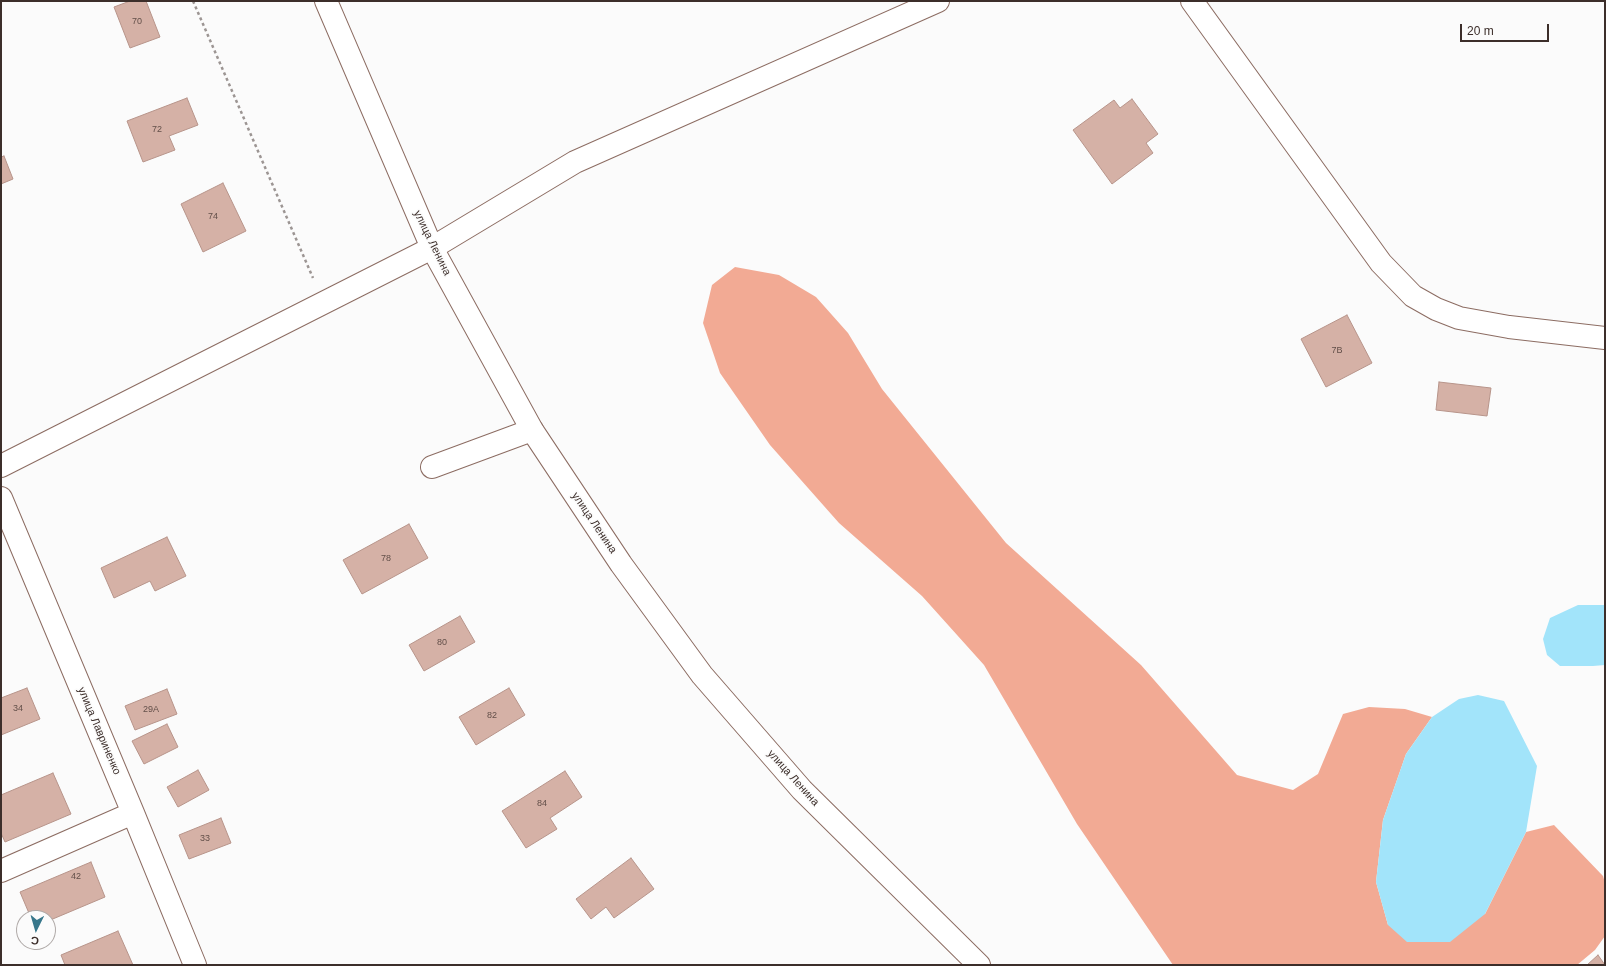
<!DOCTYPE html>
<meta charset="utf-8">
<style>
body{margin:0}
#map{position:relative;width:1606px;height:966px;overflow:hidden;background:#fbfbfb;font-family:Helvetica,sans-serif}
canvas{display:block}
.frame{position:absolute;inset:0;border:2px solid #3c2e2a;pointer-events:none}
.north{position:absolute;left:16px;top:910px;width:40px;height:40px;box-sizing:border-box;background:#fbfbfb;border:1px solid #afa9a7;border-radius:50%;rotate:185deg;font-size:11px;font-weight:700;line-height:16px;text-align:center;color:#3c2e2a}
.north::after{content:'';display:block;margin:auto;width:14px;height:18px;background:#37778b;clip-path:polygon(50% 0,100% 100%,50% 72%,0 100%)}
.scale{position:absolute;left:1460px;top:24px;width:89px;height:18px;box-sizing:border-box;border:2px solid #3c2e2a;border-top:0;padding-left:5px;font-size:12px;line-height:14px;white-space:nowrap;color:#3c2e2a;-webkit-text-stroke:3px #fbfbfb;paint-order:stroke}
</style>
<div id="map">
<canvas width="1606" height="966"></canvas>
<div class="frame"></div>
<div class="north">С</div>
<div class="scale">20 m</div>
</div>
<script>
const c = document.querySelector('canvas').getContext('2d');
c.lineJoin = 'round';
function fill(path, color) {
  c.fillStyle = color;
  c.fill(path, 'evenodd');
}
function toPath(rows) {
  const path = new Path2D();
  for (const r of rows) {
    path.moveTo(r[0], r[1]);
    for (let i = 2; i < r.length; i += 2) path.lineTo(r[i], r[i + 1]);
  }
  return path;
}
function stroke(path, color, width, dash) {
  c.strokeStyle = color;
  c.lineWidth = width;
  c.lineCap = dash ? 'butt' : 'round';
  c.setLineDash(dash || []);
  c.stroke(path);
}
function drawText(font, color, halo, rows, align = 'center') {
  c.font = font + ' Helvetica,sans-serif';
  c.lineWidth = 3;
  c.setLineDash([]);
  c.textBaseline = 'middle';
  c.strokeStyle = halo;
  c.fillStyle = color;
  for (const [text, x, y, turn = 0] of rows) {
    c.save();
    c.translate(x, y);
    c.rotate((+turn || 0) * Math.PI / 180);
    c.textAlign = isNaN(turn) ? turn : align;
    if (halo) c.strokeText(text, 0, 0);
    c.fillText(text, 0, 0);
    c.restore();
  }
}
fill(toPath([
 [735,267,779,275,816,297,848,333,882,389,1006,543,1141,665,1237,775,1293,790,1318,774,1343,714,1369,707,1405,709,1432,717,1406,754,1383,820,1376,882,1388,925,1485,914,1526,832,1554,825,1603,876,1605,883,1605,936,1595,950,1577,965,1173,965,1077,824,984,665,922,596,839,523,770,445,720,373,703,323,712,285]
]), '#f2aa94');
fill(toPath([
 [1578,605,1605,605,1605,665,1593,666,1560,666,1547,655,1543,639,1550,618],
 [1478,695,1504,701,1537,766,1526,832,1485,914,1450,942,1407,942,1388,925,1376,882,1383,820,1406,754,1432,717,1459,699]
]), '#a2e4fa');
const building = toPath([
 [130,1,146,1,160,37,130,48,114,7,130,1],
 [187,98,198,125,169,136,175,150,143,162,127,121,187,98],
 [1132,99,1158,134,1146,143,1153,153,1112,184,1073,130,1114,100,1120,108,1132,99],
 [4,156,13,179,1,184,1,157,4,156],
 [223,183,246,231,203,252,181,204,223,183],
 [1347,315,1372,363,1326,387,1301,339,1347,315],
 [1439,382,1491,388,1487,416,1436,410,1439,382],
 [409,524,428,558,362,594,343,560,409,524],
 [167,537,186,576,155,591,150,581,114,598,101,568,167,537],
 [460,616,475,642,424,671,409,645,460,616],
 [27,688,40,719,1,735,1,698,27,688],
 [509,688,525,715,476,745,459,717,509,688],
 [167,689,177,714,135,730,125,706,167,689],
 [167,724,178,747,144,764,132,741,167,724],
 [198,770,209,790,178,807,167,787,198,770],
 [565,771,582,797,550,818,557,829,526,848,502,811,565,771],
 [53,773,71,814,5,842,1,833,1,795,53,773],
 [221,818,231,843,189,859,179,835,221,818],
 [631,858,654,889,614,918,606,907,591,919,576,899,631,858],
 [91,862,105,897,48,921,48,918,31,918,20,892,91,862],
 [118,931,133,965,65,965,61,955,118,931],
 [1598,955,1605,965,1587,965,1598,955]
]);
fill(building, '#d5b1a6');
stroke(building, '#b7948a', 1);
const minor = toPath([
 [1192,1,1381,263,1413,296,1436,309,1459,318,1509,327,1605,338],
 [1,466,432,248,575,162,938,1],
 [432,467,532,430],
 [1,498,133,813,195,965],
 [1,871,133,813]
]);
const major = toPath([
 [326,1,432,248,532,430,621,564,702,675,802,790,979,965]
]);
stroke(minor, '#8c6c62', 24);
stroke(major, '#8c6c62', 24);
stroke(toPath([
 [193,1,313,278]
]), '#9c9593', 2.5, [3, 3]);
stroke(minor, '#fff', 22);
stroke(major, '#fff', 22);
drawText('9px', '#624f49', null, [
 ["70",137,22],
 ["72",157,130],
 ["74",213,217],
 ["7В",1337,351],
 ["78",386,559],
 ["80",442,643],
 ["34",18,709],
 ["29А",151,710],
 ["82",492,716],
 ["84",542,804],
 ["33",205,839],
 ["42",76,877]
]);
drawText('11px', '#3c2e2a', '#fbfbfb', [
 ["улица Ленина",432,243,64],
 ["улица Ленина",594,523,56],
 ["улица Лавриненко",99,731,67],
 ["улица Ленина",793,778,48]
]);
</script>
